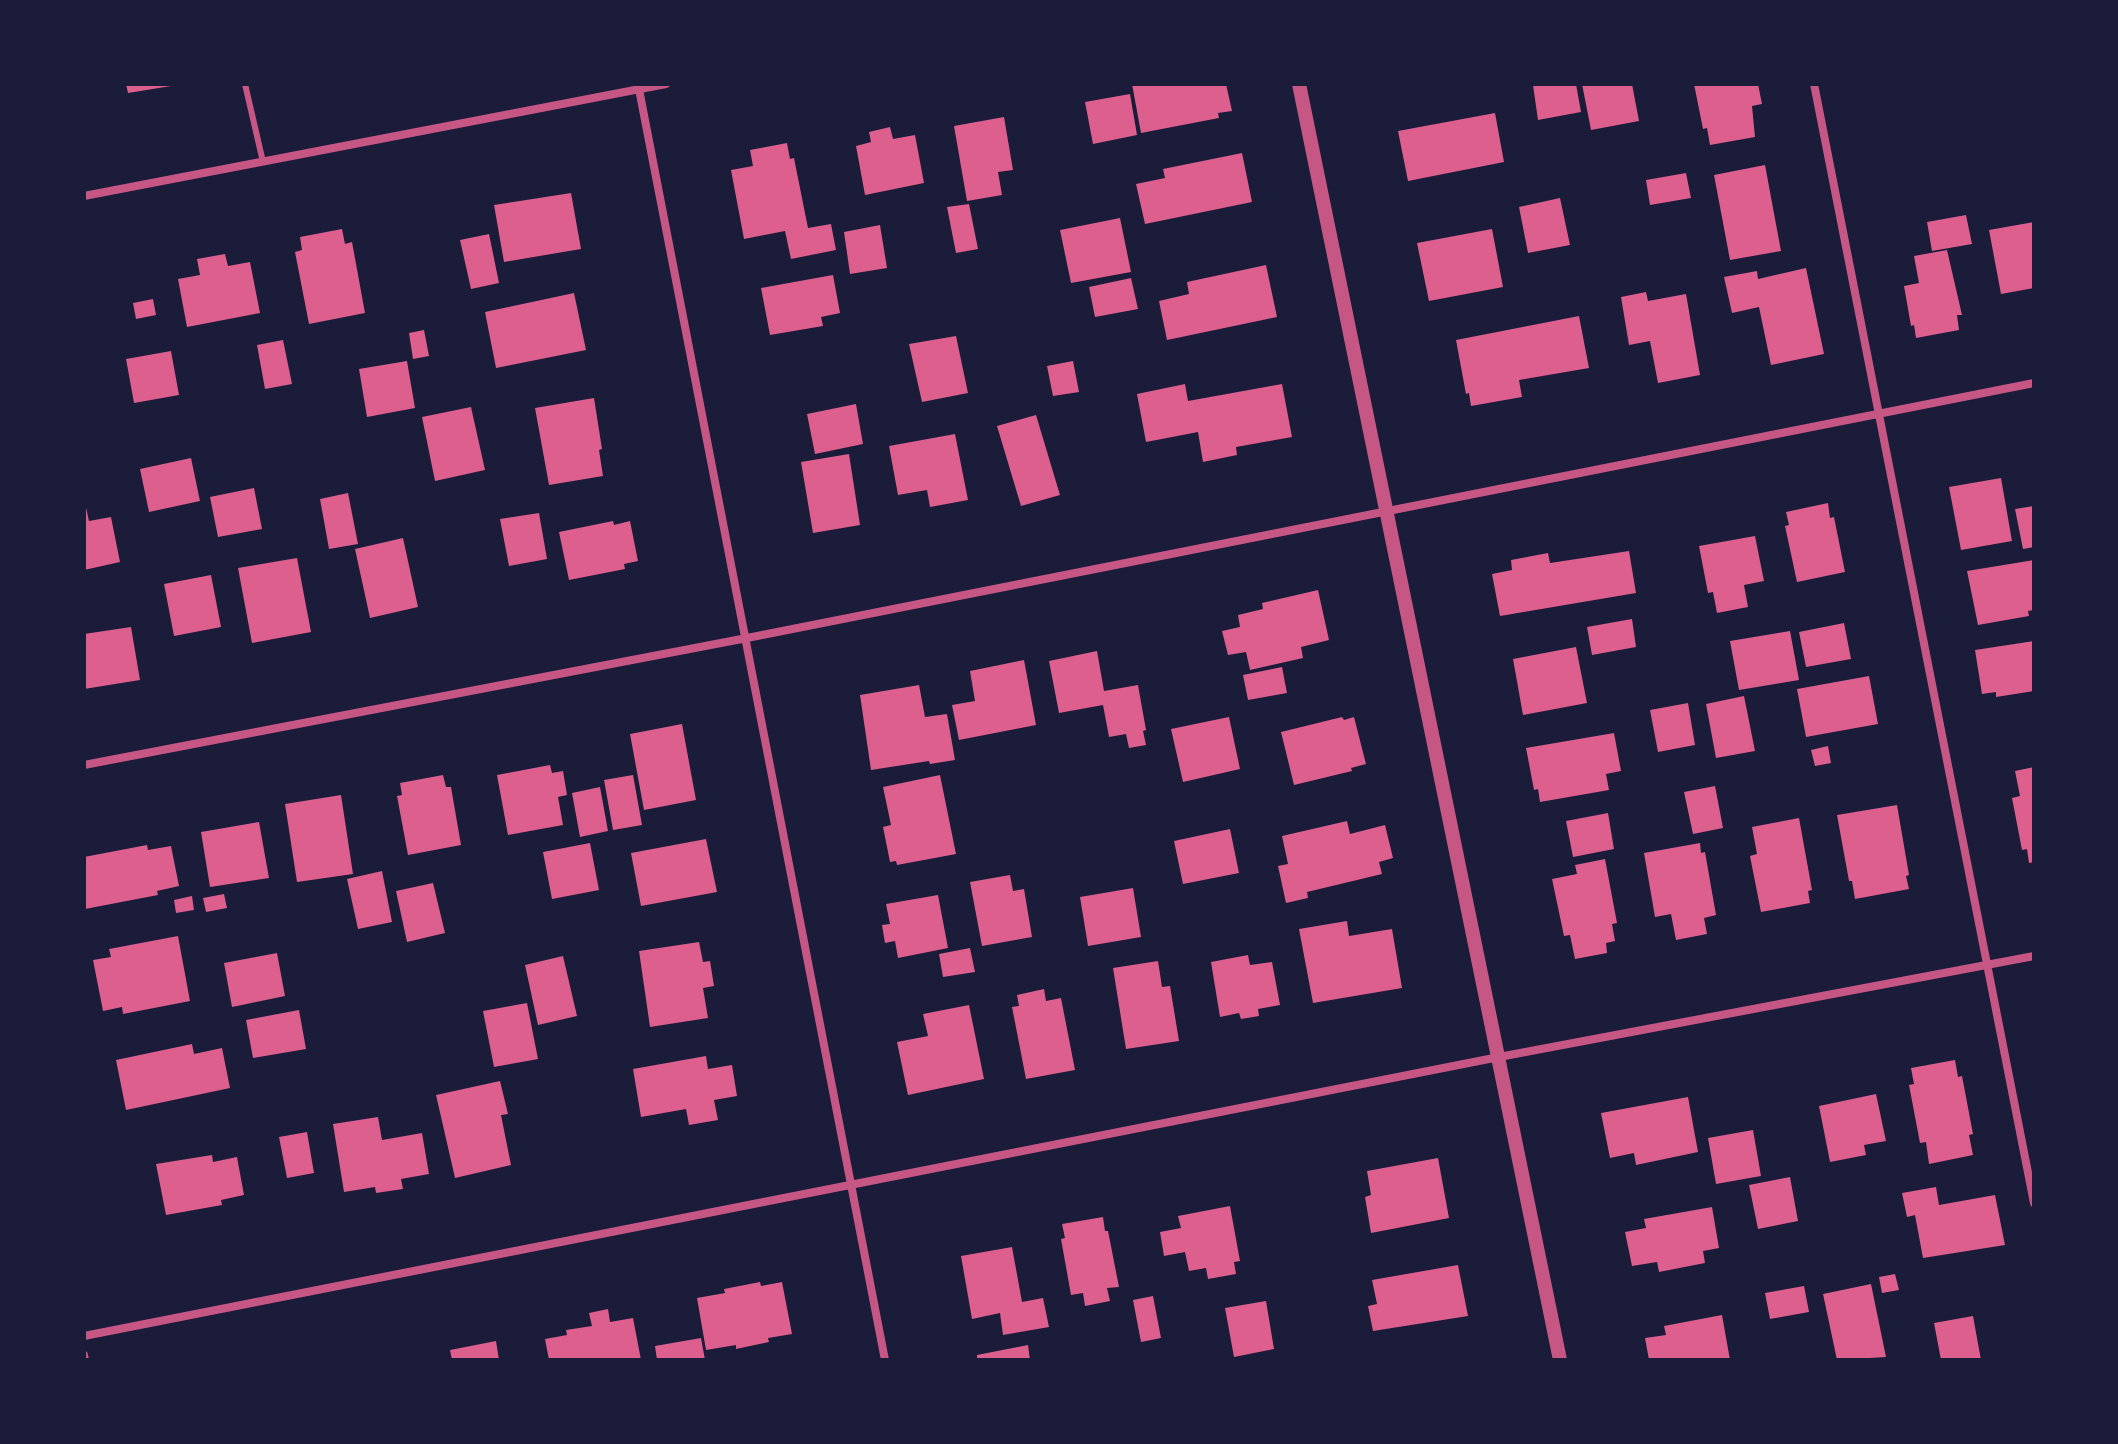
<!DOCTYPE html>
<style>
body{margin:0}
#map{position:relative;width:2118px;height:1444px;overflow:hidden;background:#1b1b3a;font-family:"Archivo Narrow",sans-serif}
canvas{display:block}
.frame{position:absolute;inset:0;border:86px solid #1b1b3a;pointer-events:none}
</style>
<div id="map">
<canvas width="2118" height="1444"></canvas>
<div class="frame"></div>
</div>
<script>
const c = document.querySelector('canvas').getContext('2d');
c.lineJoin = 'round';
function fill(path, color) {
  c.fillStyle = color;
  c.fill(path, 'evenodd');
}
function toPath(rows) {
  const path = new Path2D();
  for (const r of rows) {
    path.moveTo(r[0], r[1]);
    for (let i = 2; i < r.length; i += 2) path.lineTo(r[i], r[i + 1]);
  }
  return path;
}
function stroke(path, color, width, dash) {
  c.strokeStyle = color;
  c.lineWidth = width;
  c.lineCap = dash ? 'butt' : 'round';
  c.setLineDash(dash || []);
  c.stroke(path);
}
fill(toPath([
 [126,84,171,84,171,86,128,93],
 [1132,84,1226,84,1232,111,1218,113,1219,118,1141,133],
 [1576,84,1581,112,1538,120,1533,85],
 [1582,84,1632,84,1639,121,1591,130],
 [1694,84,1758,84,1762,104,1752,106,1755,137,1710,145,1707,128,1703,129],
 [1130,94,1137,135,1093,144,1085,102],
 [1495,113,1504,162,1408,181,1398,131],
 [1004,117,1013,170,998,172,1002,195,967,201,954,126],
 [890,127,893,139,915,135,924,183,865,195,856,146,871,142,869,132],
 [787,143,790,159,794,158,808,228,831,224,836,250,791,259,785,231,744,239,731,170,753,166,750,150],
 [1242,153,1252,202,1145,224,1136,184,1165,178,1163,169],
 [1765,165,1781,251,1730,260,1714,175],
 [1686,173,1691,198,1650,205,1646,180],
 [571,193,581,249,504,262,494,205],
 [1560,198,1570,245,1528,253,1519,207],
 [969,204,978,249,956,253,947,207],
 [1966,215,1972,244,1932,251,1927,222],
 [1120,218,1131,272,1071,283,1060,230],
 [2034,222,2034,288,2001,294,1989,230],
 [880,225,887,268,850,274,844,232],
 [342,229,345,244,352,242,365,313,309,324,295,252,302,250,300,237],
 [1492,229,1503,287,1429,301,1417,243],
 [489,234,499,283,471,289,460,240],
 [1947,250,1962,315,1957,315,1959,330,1916,338,1914,325,1911,326,1904,286,1919,283,1914,256],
 [225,254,228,266,250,262,260,313,187,327,178,279,200,275,197,259],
 [1266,265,1277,317,1167,340,1159,301,1189,294,1187,282],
 [1806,268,1824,354,1771,365,1759,307,1732,313,1724,277,1757,271,1758,279],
 [833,275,840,313,821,317,823,326,770,335,761,288],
 [1131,278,1138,309,1095,317,1089,287],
 [1646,292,1648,301,1686,294,1700,375,1658,383,1650,341,1629,345,1621,297],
 [574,293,586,350,496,368,485,312],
 [153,299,156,315,136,319,133,303],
 [1579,316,1589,368,1519,380,1522,397,1471,406,1469,393,1466,394,1456,340],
 [424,330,429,356,413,359,409,333],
 [956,336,968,393,922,402,909,344],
 [283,340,292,384,265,389,257,345],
 [171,351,179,395,134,403,126,359],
 [407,361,415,408,367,417,359,369],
 [1073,361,1079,392,1053,396,1047,366],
 [1185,384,1188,401,1282,384,1292,437,1236,447,1237,455,1203,462,1198,432,1146,442,1137,394],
 [594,398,602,449,599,450,603,476,549,485,535,408],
 [856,404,863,444,815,454,807,414],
 [471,407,485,470,435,481,422,417],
 [1036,415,1060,495,1021,506,997,426],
 [955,434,968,500,930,507,927,490,898,495,889,446],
 [849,454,860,525,813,533,801,462],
 [191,458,200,501,149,512,140,469],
 [2001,478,2012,541,1961,550,1949,487],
 [254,488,262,529,218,537,210,497],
 [348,493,358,544,329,549,320,499],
 [85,503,89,521,111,517,120,562,84,570],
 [1828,503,1830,518,1834,517,1845,572,1797,582,1785,526,1789,525,1786,512],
 [2034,506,2034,547,2023,549,2015,509],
 [539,513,547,559,509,566,500,519],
 [613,521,614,525,630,521,638,561,624,564,625,569,569,580,559,532],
 [1755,536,1764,581,1744,585,1748,607,1717,613,1713,592,1708,593,1699,546],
 [403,538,418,607,370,618,355,549],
 [1629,551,1636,593,1500,616,1492,574,1512,570,1511,560,1548,553,1550,563],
 [297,558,311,632,252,643,238,568],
 [2034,560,2034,610,2028,611,2029,616,1978,625,1967,571],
 [211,575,221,627,174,636,164,584],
 [1318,590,1329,640,1301,647,1303,658,1250,670,1246,652,1228,655,1222,631,1240,627,1238,615,1263,609,1262,603],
 [1632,619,1636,647,1592,655,1587,627],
 [1844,623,1851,659,1806,667,1799,632],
 [131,627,140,680,84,689,84,634],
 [1790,631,1799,680,1739,690,1730,641],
 [2034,641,2034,691,1996,697,1996,692,1982,694,1975,650],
 [1576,647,1587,703,1523,715,1513,659],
 [1097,651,1104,691,1138,685,1146,730,1143,731,1146,745,1129,748,1126,734,1109,737,1103,705,1059,713,1049,661],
 [1024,660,1036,725,959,740,952,705,975,701,970,671],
 [1282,667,1287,693,1248,700,1243,675],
 [1869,676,1878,724,1806,737,1797,689],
 [919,685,925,717,947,714,955,760,930,764,929,761,871,770,860,695],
 [1744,696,1755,751,1716,758,1706,704],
 [1688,703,1695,745,1658,752,1650,710],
 [1229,717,1240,769,1183,782,1171,729],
 [1342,717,1344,720,1354,717,1366,764,1351,768,1352,771,1294,785,1281,732],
 [682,724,696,800,644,810,630,734],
 [1614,733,1621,771,1606,774,1609,790,1540,802,1538,789,1534,790,1526,748],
 [1828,746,1831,763,1815,766,1811,750],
 [550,765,552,773,563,771,567,795,558,797,563,825,508,835,497,775],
 [2034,767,2034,862,2029,863,2027,849,2022,850,2012,798,2020,796,2015,771],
 [443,775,446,787,451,787,461,845,408,855,397,796,402,795,400,783],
 [633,775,642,825,613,830,604,780],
 [940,775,956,854,897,865,896,861,890,862,883,827,891,825,883,787],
 [1715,786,1723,828,1693,834,1684,792],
 [600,787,608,831,580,837,572,793],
 [341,795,353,874,297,882,285,804],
 [1897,805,1909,875,1906,876,1909,889,1855,899,1852,881,1849,881,1837,815],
 [1608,813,1614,849,1573,857,1566,821],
 [1799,818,1812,890,1808,891,1810,903,1761,912,1750,856,1757,854,1752,827],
 [1347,821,1350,834,1385,825,1393,858,1379,862,1382,874,1307,892,1308,898,1286,903,1278,866,1288,864,1282,836],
 [259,822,269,878,210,887,201,832],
 [1230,829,1239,873,1183,884,1174,841],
 [706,839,717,892,641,906,631,853],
 [590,843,599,890,552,899,543,852],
 [1700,843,1701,853,1705,852,1716,915,1704,918,1707,934,1676,940,1671,914,1655,917,1644,853],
 [147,845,148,850,171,846,179,886,157,891,158,895,85,909,84,857],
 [1605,859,1617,923,1612,924,1615,941,1606,943,1607,953,1575,959,1570,935,1564,936,1552,879,1577,874,1575,865],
 [382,871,392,922,358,929,347,879],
 [1010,875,1013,891,1024,889,1032,937,982,946,970,882],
 [433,883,445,933,407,942,396,891],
 [1133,888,1141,937,1088,946,1080,897],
 [224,894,227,908,206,912,203,898],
 [938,895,948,948,898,958,895,941,885,943,882,925,890,924,886,904],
 [192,896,194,910,176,913,174,900],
 [1347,921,1349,936,1392,929,1402,988,1313,1003,1299,929],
 [178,936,190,1001,123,1014,122,1007,103,1011,93,960,111,957,109,949],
 [699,942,703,962,710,961,714,986,703,988,708,1018,650,1027,639,951],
 [970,948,975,972,943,977,939,954],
 [277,953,285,996,232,1007,224,963],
 [1248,955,1250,965,1272,962,1280,1005,1258,1009,1259,1016,1241,1019,1239,1013,1220,1017,1211,962],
 [563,956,577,1016,538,1025,525,965],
 [1158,961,1162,987,1170,986,1179,1041,1126,1049,1113,968],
 [1044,989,1046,1001,1061,998,1075,1070,1026,1079,1012,1007,1019,1006,1017,995],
 [527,1003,538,1059,494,1067,483,1011],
 [969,1005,984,1079,908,1095,897,1042,928,1036,923,1014],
 [299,1010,306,1049,253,1058,246,1020],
 [192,1044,194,1054,222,1048,230,1088,126,1110,116,1060],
 [706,1056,708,1069,732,1065,737,1096,714,1100,718,1120,689,1125,686,1109,641,1117,633,1069],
 [1955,1060,1958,1077,1962,1076,1973,1134,1969,1135,1973,1155,1929,1164,1926,1142,1920,1143,1909,1085,1914,1084,1911,1068],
 [500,1081,508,1114,501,1115,511,1165,455,1178,436,1095],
 [1876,1094,1886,1141,1864,1145,1866,1155,1830,1162,1819,1106],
 [1688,1097,1698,1152,1636,1165,1634,1153,1610,1158,1601,1113],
 [378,1117,382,1140,422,1133,429,1174,401,1179,403,1189,376,1193,375,1187,344,1192,333,1124],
 [1753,1130,1761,1176,1716,1184,1708,1138],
 [307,1132,314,1173,287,1178,279,1137],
 [212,1155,213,1162,237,1157,244,1195,221,1200,222,1205,166,1215,156,1164],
 [1438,1158,1449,1218,1371,1233,1365,1197,1371,1195,1367,1171],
 [1790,1177,1798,1221,1758,1229,1749,1185],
 [1936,1187,1939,1205,1995,1195,2005,1245,1923,1258,1915,1215,1907,1217,1902,1193],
 [1230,1206,1240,1261,1234,1262,1236,1274,1208,1279,1206,1268,1189,1271,1185,1252,1164,1256,1160,1232,1181,1228,1178,1216],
 [1712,1207,1719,1248,1703,1251,1705,1263,1659,1272,1657,1262,1632,1266,1625,1232,1646,1228,1644,1219],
 [1103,1217,1105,1231,1108,1231,1119,1287,1107,1288,1110,1301,1085,1306,1083,1293,1071,1295,1061,1239,1065,1238,1062,1224],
 [1012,1247,1022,1302,1043,1298,1049,1327,1003,1335,1000,1313,972,1319,961,1256],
 [1458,1265,1468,1316,1373,1331,1368,1306,1377,1304,1372,1280],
 [1895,1274,1899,1290,1882,1293,1879,1277],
 [760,1282,761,1286,782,1282,792,1334,768,1338,769,1342,736,1349,736,1345,706,1350,697,1298,725,1293,724,1289],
 [1871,1284,1886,1357,1837,1360,1823,1294],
 [1804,1286,1809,1312,1770,1319,1765,1293],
 [1153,1296,1161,1338,1141,1342,1133,1300],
 [1266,1301,1274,1349,1234,1357,1225,1308],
 [608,1309,610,1322,633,1318,641,1360,549,1360,545,1339,567,1335,566,1330,592,1326,589,1313],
 [1722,1315,1730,1360,1649,1360,1645,1338,1666,1335,1664,1326],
 [1973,1316,1981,1360,1941,1360,1934,1323],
 [701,1338,705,1360,657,1360,655,1346],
 [496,1341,499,1360,452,1360,450,1350],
 [1028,1345,1030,1360,977,1360,977,1355]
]), '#dd5f8e');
stroke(toPath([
 [245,84,263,162]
]), '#c65784', 6);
stroke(toPath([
 [638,84,885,1360],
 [1814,84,2034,1203],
 [84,196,666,84],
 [84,765,747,638,2034,383],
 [84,1336,1499,1057,2034,956],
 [84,1355,85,1360]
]), '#c65784', 8);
stroke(toPath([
 [1299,84,1560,1360]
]), '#c65784', 14);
</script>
